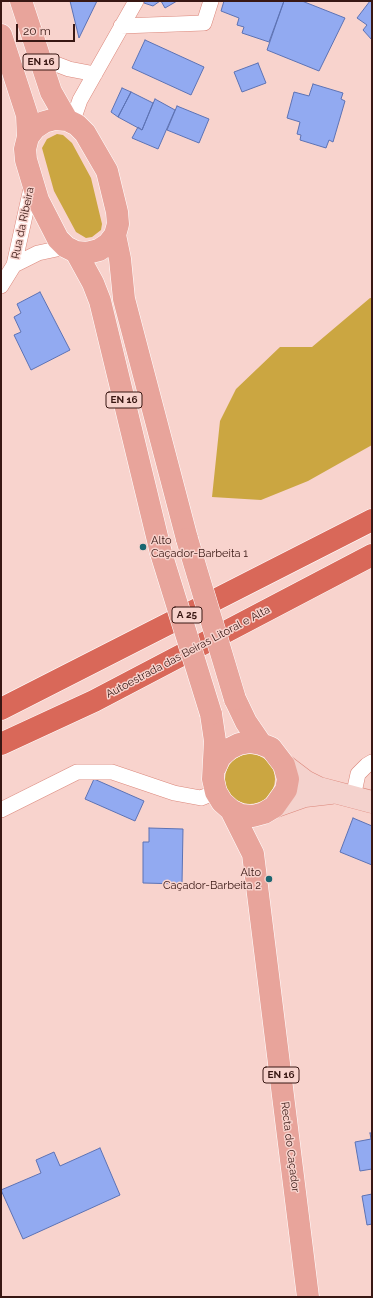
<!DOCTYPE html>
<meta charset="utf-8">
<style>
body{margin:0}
#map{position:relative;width:373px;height:1298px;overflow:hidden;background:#f8d3cd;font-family:Raleway,sans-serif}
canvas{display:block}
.frame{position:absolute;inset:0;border:2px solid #381713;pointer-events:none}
.scale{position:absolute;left:16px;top:24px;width:59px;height:18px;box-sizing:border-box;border:2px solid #381713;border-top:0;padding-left:5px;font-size:12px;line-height:14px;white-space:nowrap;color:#381713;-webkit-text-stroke:3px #f8d3cd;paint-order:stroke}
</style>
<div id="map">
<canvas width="373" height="1298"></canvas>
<div class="frame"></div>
<div class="scale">20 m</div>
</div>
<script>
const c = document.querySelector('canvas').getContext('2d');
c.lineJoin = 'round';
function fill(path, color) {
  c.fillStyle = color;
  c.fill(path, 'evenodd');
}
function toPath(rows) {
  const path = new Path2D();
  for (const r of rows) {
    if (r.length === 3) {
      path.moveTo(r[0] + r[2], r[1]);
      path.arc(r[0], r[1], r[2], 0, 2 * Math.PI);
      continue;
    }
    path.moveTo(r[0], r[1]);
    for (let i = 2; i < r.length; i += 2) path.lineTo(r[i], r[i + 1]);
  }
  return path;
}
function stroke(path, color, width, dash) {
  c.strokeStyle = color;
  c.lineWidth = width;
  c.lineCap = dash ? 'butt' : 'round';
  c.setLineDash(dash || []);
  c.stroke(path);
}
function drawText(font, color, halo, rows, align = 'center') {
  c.font = font + ' Raleway,sans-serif';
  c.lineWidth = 3;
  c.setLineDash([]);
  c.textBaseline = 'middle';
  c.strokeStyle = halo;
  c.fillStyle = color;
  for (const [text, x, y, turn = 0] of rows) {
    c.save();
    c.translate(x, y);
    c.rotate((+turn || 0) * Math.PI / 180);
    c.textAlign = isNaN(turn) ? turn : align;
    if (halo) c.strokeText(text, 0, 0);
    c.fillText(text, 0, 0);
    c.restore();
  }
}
fill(toPath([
 [57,134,63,135,72,143,91,178,102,224,101,230,92,237,86,238,76,232,54,191,42,148,47,139],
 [370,298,372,298,372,445,308,481,261,500,212,497,220,421,236,389,280,347,312,347],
 [250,779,25]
]), '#cba641');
const building = toPath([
 [70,1,97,1,79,38,70,1],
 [143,1,160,1,153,6,144,3,143,1],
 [161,1,177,1,165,8,161,1],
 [224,1,284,1,269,42,242,33,244,27,237,25,239,18,221,11,224,1],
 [284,1,302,1,345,18,319,71,267,50,284,1],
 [370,1,372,1,372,40,363,30,367,25,357,18,370,1],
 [145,40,204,67,191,95,132,68,145,40],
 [258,63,266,83,242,92,234,72,258,63],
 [313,84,343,93,341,99,345,101,333,142,329,140,326,148,300,140,301,135,297,134,300,122,287,118,294,92,309,96,313,84],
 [122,88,131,92,118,117,111,112,122,88],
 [131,92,153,103,142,130,118,117,131,92],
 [155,99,175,110,158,149,132,138,138,127,142,130,155,99],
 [177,106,209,119,199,143,167,130,177,106],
 [40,292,70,350,31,370,14,335,21,332,14,317,21,313,17,304,40,292],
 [94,779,144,801,135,821,85,799,94,779],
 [353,818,372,826,372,865,340,852,353,818],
 [149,828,183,829,182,884,143,883,143,842,149,842,149,828],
 [370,1133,372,1133,372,1169,360,1171,355,1142,371,1139,370,1133],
 [100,1148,120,1195,23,1239,1,1190,41,1173,36,1160,54,1152,60,1166,100,1148],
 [372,1194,372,1224,367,1225,362,1196,372,1194]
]);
fill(building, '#92aaf1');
stroke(building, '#5c72b4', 1);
const street = toPath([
 [121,26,204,23,211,1],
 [40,58,69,69,95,74],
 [72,123,80,100,136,1],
 [14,265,38,253,66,247],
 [1,286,14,265,32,184],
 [353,797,358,774,367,765,372,762],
 [1,810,77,772,112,772,174,793,201,798,216,792]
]);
const secondary = toPath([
 [284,765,305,781,319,788,372,802],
 [274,807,305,796,331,793]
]);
const primary = toPath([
 [21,1,51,92,67,120],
 [1,35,27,115,28,137,25,149,26,160,38,200,58,239,66,247,76,252,87,253,99,250,108,244,115,235,118,224,117,212,107,171,85,133,77,125,67,120,55,119,44,122,35,128,28,137],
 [115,235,120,259,124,299,187,539],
 [76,252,93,283,100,301,161,553],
 [235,699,246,722,261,744],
 [211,714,215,741,213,779,216,792,222,802,231,810,241,815,253,816,264,813,274,807,286,790,288,779,284,765,271,748,261,744,250,742,239,744,229,749,220,757,215,768],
 [231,810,253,854,308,1297]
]);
const highway = toPath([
 [1,709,372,520],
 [1,744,94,701,372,555]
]);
stroke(street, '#db877b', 16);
stroke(secondary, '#db877b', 23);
stroke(primary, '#fff', 23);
stroke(highway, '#fff', 23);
stroke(street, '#fff', 15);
stroke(secondary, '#f4d2cd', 22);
stroke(primary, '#e8a49b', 22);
stroke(highway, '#d96859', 22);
const primaryBridge = toPath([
 [187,539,235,699],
 [161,553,211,714]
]);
stroke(primaryBridge, '#fff', 23, []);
stroke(primaryBridge, '#e8a49b', 22);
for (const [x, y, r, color] of [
 [143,547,4,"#1b6671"],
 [269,879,4,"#1b6671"]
]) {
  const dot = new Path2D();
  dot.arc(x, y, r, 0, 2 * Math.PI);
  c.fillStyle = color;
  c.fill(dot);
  stroke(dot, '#f8d3cd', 1.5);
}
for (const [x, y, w] of [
 [41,62,36],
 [124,400,36],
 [187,615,30],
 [281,1075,36]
]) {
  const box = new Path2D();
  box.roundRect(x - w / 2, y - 8, w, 16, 3);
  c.fillStyle = '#f8d3cd';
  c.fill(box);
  stroke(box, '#381713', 1);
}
drawText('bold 10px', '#381713', null, [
 ["EN 16",41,62],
 ["EN 16",124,400],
 ["A 25",187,615],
 ["EN 16",281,1075]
]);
drawText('11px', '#381713', '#f8d3cd', [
 ["Rua da Ribeira",23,223,-78],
 ["Autoestrada das Beiras Litoral e Alta",188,652,-28],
 ["Recta do Caçador",290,1147,83]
]);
drawText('11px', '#381713', '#f8d3cd', [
 ["Alto",151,541],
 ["Caçador-Barbeita 1",151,554],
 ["Alto",261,873,"right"],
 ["Caçador-Barbeita 2",261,886,"right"]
], 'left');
</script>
